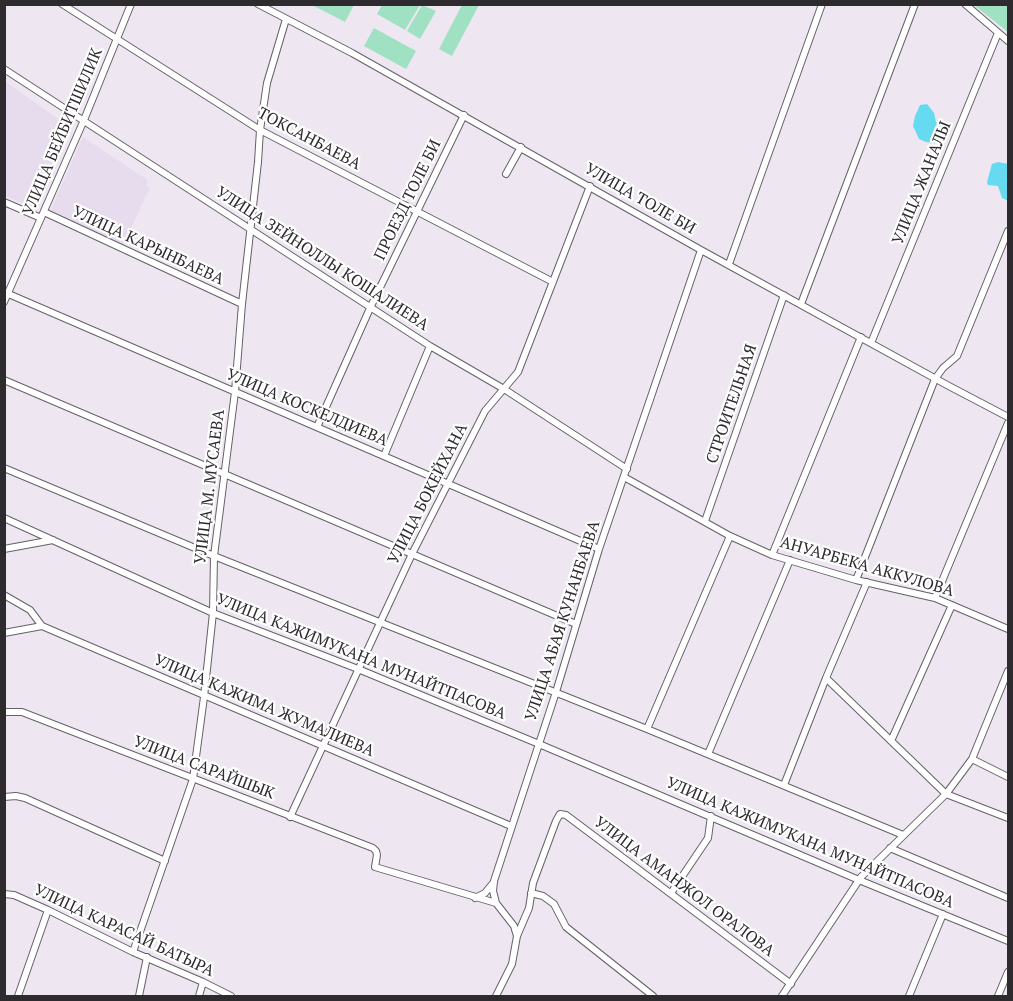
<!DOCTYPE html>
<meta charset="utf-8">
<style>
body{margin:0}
#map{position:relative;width:1013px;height:1001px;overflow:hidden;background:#eee7f1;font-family:"PT Serif",serif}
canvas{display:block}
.frame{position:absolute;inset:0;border:6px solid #2e2b2f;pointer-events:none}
</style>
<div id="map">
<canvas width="1013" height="1001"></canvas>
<div class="frame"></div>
</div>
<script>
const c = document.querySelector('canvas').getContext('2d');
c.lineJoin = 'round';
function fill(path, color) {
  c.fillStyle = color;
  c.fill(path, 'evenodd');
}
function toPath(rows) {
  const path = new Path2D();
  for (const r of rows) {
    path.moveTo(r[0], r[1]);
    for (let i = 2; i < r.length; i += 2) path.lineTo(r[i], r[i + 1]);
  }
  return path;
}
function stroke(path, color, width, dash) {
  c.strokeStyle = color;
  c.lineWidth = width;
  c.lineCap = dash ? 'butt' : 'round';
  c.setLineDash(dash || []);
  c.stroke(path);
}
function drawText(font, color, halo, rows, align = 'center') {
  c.font = font + ' "PT Serif",serif';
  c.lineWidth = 4.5;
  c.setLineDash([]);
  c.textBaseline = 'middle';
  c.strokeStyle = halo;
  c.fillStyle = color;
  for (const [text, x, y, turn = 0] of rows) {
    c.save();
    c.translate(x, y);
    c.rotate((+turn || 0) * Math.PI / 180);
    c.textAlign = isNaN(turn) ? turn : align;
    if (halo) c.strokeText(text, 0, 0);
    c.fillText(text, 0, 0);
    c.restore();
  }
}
fill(toPath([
 [5,81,68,126,32,207,5,196],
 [83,137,148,180,146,185,150,187,123,246,50,212]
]), '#e7dced');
fill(toPath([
 [312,5,354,5,345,22],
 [382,5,420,5,405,30,377,14],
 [422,5,436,11,420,39,407,31],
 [462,5,479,5,452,56,439,49],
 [974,5,1008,5,1008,32],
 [374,28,416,51,406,69,364,46]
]), '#a0e1c3');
fill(toPath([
 [927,104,934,113,936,122,947,129,946,136,935,143,926,142,919,139,913,126,915,116,920,105],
 [998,162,1008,164,1008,201,1002,198,998,186,988,185,987,182,992,164]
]), '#65daf1');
const minor = toPath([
 [62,4,260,130,553,282],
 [258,4,352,53,701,250,947,385,1008,417],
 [965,4,1008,41],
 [4,69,430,346,504,389,627,469],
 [506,174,521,147],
 [4,202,41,218],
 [44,212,242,304],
 [729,264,822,4],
 [4,292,599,549],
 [4,302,84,120,131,4],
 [801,304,915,4],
 [871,343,998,33],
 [4,380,576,624],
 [317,427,371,306,464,115],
 [384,456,430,346],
 [4,468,214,556,647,729,903,835],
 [624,477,730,536,772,555,856,580,935,598,1008,629],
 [4,518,213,613,358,669,539,744,859,880,1008,941],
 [705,521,784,295],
 [4,549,53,540],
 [772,555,861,337],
 [856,580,935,379,943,368,957,356,1008,231],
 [4,595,30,610,42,626],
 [935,598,1008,423],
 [4,633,42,626,511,826],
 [826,678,946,794,1008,818],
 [4,712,22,712,373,848,376,851,377,855,375,867,496,903],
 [647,729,730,536],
 [891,741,952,605],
 [708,754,790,560],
 [972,759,1008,777],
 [784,785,826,678,867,582],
 [4,797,16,796,25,798,165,861],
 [290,817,412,554,485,411,518,372,590,186],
 [890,848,1008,898],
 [531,893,543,896,554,904,566,927,653,996],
 [671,893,708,838,711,816],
 [4,894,14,895,48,910,133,952,203,982,231,996],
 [475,898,485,893,494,882],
 [517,936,529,908,533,883,556,821,560,814,566,815,791,984],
 [133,952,193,779,204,697,213,613,214,556,235,392,242,304,258,162,260,130,267,83,286,19],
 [18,996,48,910],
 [139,996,147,957],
 [199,996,203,982],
 [496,996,512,964,517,936,514,926,496,903,493,891,494,881,556,692,599,549,701,250],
 [782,996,861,877,946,794,972,759,1008,671],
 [909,996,943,914],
 [998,996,1008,972]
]);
stroke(minor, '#666069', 8);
stroke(minor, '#fff', 6);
drawText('16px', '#2e2b2f', '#fff', [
 ["УЛИЦА БЕЙБИТШИЛИК",63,132,-67],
 ["ТОКСАНБАЕВА",309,139,28],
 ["УЛИЦА ЖАНАЛЫ",922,183,-68],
 ["УЛИЦА ТОЛЕ БИ",640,199,30],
 ["ПРОЕЗД ТОЛЕ БИ",408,200,-64],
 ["УЛИЦА КАРЫНБАЕВА",148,246,25],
 ["УЛИЦА ЗЕЙНОЛЛЫ КОШАЛИЕВА",322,259,33],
 ["СТРОИТЕЛЬНАЯ",732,404,-71],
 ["УЛИЦА КОСКЕЛДИЕВА",307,408,23],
 ["УЛИЦА М. МУСАЕВА",210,487,-83],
 ["УЛИЦА БОКЕЙХАНА",428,494,-63],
 ["АНУАРБЕКА АККУЛОВА",867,567,16],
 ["УЛИЦА АБАЯ КУНАНБАЕВА",563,621,-72],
 ["УЛИЦА КАЖИМУКАНА МУНАЙТПАСОВА",361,657,22],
 ["УЛИЦА КАЖИМА ЖУМАЛИЕВА",264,706,23],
 ["УЛИЦА САРАЙШЫК",204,768,21],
 ["УЛИЦА КАЖИМУКАНА МУНАЙТПАСОВА",810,843,23],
 ["УЛИЦА АМАНЖОЛ ОРАЛОВА",684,887,37],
 ["УЛИЦА КАРАСАЙ БАТЫРА",124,931,25]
]);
</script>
